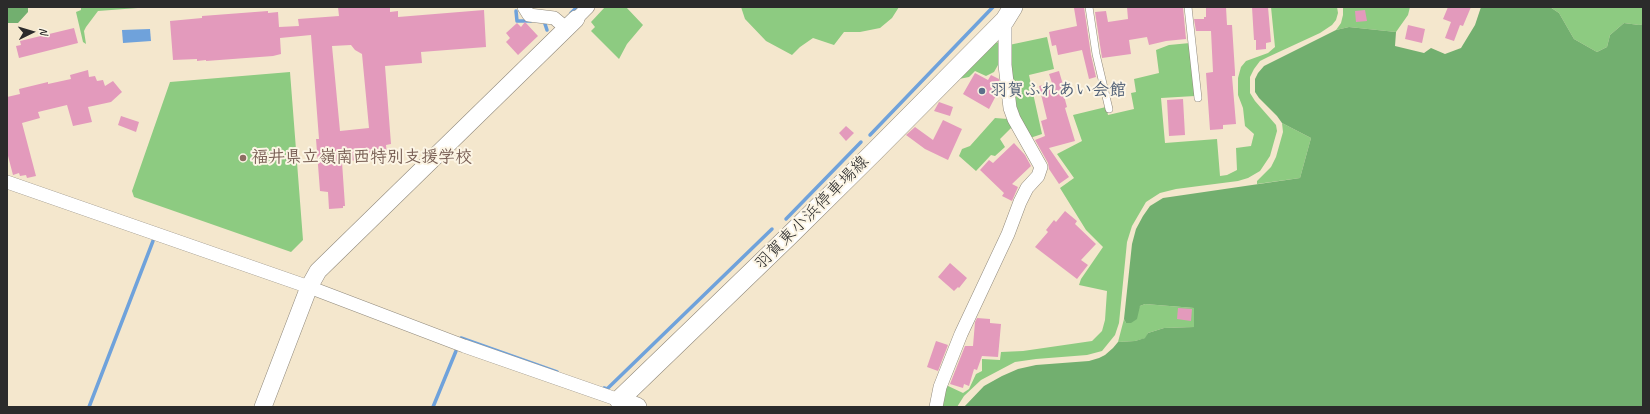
<!DOCTYPE html>
<meta charset="utf-8">
<style>
body{margin:0}
#map{position:relative;width:1650px;height:414px;overflow:hidden;background:#f4e7cd;font-family:Caveat,sans-serif}
canvas{display:block}
.frame{position:absolute;inset:0;border:8px solid #2b2b2b;pointer-events:none}
.north{position:absolute;left:12px;top:12px;width:40px;height:40px;-webkit-text-stroke:3px #fcf5e5;paint-order:stroke;rotate:85deg;font-size:11px;font-weight:700;line-height:16px;text-align:center;color:#2b2b2b}
.north::after{content:'';display:block;margin:auto;width:14px;height:18px;background:#2b2b2b;clip-path:polygon(50% 0,100% 100%,50% 72%,0 100%)}
</style>
<div id="map">
<canvas width="1650" height="414"></canvas>
<div class="frame"></div>
<div class="north">N</div>
</div>
<script>
const c = document.querySelector('canvas').getContext('2d');
c.lineJoin = 'round';
function fill(path, color) {
  c.fillStyle = color;
  c.fill(path, 'evenodd');
}
function toPath(rows) {
  const path = new Path2D();
  for (const r of rows) {
    path.moveTo(r[0], r[1]);
    for (let i = 2; i < r.length; i += 2) path.lineTo(r[i], r[i + 1]);
  }
  return path;
}
function stroke(path, color, width, dash) {
  c.strokeStyle = color;
  c.lineWidth = width;
  c.lineCap = dash ? 'butt' : 'round';
  c.setLineDash(dash || []);
  c.stroke(path);
}
function drawText(font, color, halo, rows, align = 'center') {
  c.font = font + ' Caveat,"Klee One",sans-serif';
  c.lineWidth = 4;
  c.setLineDash([]);
  c.textBaseline = 'middle';
  c.strokeStyle = halo;
  c.fillStyle = color;
  for (const [text, x, y, turn = 0] of rows) {
    c.save();
    c.translate(x, y);
    c.rotate((+turn || 0) * Math.PI / 180);
    c.textAlign = isNaN(turn) ? turn : align;
    if (halo) c.strokeText(text, 0, 0);
    c.fillText(text, 0, 0);
    c.restore();
  }
}
fill(toPath([
 [81,7,151,7,98,11,86,27,84,31,86,44,83,42,76,12,81,10],
 [605,7,626,7,643,25,627,44,619,59,591,31,595,27,591,22],
 [741,7,899,7,892,18,880,28,860,32,844,32,834,45,813,38,800,47,792,55,766,41,745,19],
 [1271,7,1337,7,1338,13,1336,20,1332,25,1320,33,1268,57,1260,61,1254,69,1250,77,1250,93,1255,101,1276,125,1277,131,1270,156,1260,171,1248,178,1238,181,1176,189,1160,193,1146,202,1132,226,1127,242,1119,323,1115,335,1102,351,1087,355,1036,359,1015,362,981,380,964,396,957,407,940,407,946,385,963,393,969,389,976,374,982,371,982,359,1000,360,1001,352,1023,351,1092,341,1102,331,1105,320,1107,291,1079,285,1081,279,1103,247,1086,230,1060,188,1074,178,1057,154,1082,141,1073,115,1106,107,1108,115,1134,109,1131,93,1136,92,1134,79,1159,73,1156,50,1169,45,1190,43,1195,96,1161,98,1165,143,1217,139,1220,176,1227,175,1237,170,1236,148,1251,146,1254,134,1245,126,1243,108,1238,95,1238,78,1241,67,1246,61,1268,53,1275,47],
 [1343,7,1410,7,1408,15,1396,32,1349,27,1336,30,1341,23,1343,15],
 [1550,7,1643,7,1643,24,1639,25,1624,23,1610,35,1607,47,1597,52,1574,39,1559,13],
 [1047,37,1054,69,1029,75,1042,134,1030,138,1015,108,1009,45],
 [999,42,998,65,994,72,986,76,975,71,969,77,959,79,995,43],
 [290,72,303,240,291,252,134,197,132,191,170,82],
 [995,118,1008,119,1012,127,1000,139,1005,147,995,156,991,155,976,171,959,156,962,149,970,146],
 [1282,123,1311,138,1300,178,1257,184,1257,181,1271,167,1276,157,1283,132],
 [1145,304,1194,308,1194,327,1164,328,1148,333,1146,338,1135,341,1118,342,1124,319,1126,323,1140,306]
]), '#8dcb81');
fill(toPath([
 [7,7,28,7,28,12,18,23,7,23],
 [1481,7,1550,7,1559,13,1574,39,1597,52,1607,47,1610,35,1624,23,1639,25,1643,24,1643,407,964,407,984,386,1002,376,1018,369,1036,365,1089,361,1099,358,1105,355,1113,348,1118,342,1135,341,1145,338,1148,333,1164,328,1194,327,1194,308,1145,304,1140,306,1137,319,1131,323,1126,323,1124,319,1132,244,1136,229,1143,216,1150,206,1163,198,1300,178,1311,138,1282,123,1277,116,1259,98,1255,92,1255,79,1258,73,1264,66,1336,30,1349,27,1396,32,1395,46,1424,53,1431,48,1445,54,1461,48,1475,25]
]), '#72af6f');
fill(toPath([
 [150,29,151,41,123,43,122,30]
]), '#6fa2db');
stroke(toPath([
 [516,11,517,21,531,21],
 [571,13,577,7],
 [542,21,544,21,547,30],
 [870,135,993,7],
 [786,219,861,142],
 [461,338,557,372],
 [604,388,607,389,772,229],
 [89,407,153,241],
 [433,407,456,351]
]), '#6fa2db', 3.5);
fill(toPath([
 [338,7,390,7,390,12,398,11,398,17,484,10,486,47,421,52,422,63,385,66,391,144,386,145,387,156,342,162,345,206,343,206,343,208,329,209,328,192,320,191,316,139,319,139,311,35,280,38,281,54,273,56,206,61,206,60,197,61,197,59,173,60,170,21,202,18,202,16,268,11,268,13,278,12,279,27,299,26,298,19,339,16],
 [351,45,355,50,362,54,369,128,340,131,332,46],
 [1081,7,1084,7,1091,55,1096,77,1089,79,1082,50,1058,55,1056,45,1052,46,1049,32,1077,26,1074,8],
 [1127,7,1183,7,1186,39,1166,41,1149,45,1147,37,1129,40,1131,54,1102,58,1095,12,1106,11,1108,22,1128,19],
 [1206,7,1226,7,1227,25,1232,25,1235,72,1235,76,1232,76,1236,124,1223,125,1223,129,1210,130,1206,73,1213,72,1211,31,1196,31,1194,19,1204,19,1204,17,1206,17],
 [1252,7,1268,7,1271,42,1266,43,1266,49,1256,50,1256,40,1254,40],
 [1448,7,1471,7,1463,26,1460,25,1454,41,1445,38,1451,22,1443,19],
 [1365,10,1367,21,1356,22,1355,11],
 [525,22,538,36,518,55,506,42,510,38,506,33,517,23,521,27],
 [1408,25,1425,29,1422,43,1405,39],
 [74,28,78,43,19,58,16,46,21,45,20,41],
 [88,70,89,77,95,76,97,81,103,80,105,86,113,81,122,92,111,102,88,107,92,122,73,126,67,105,38,112,40,118,22,123,36,176,27,178,26,175,20,176,19,173,13,175,7,152,7,97,20,94,19,89,48,82,48,84,71,79,70,75],
 [1059,71,1066,95,1064,96,1067,107,1065,108,1075,141,1049,148,1069,177,1059,184,1049,169,1048,163,1035,140,1045,136,1041,121,1047,119,1039,86,1052,83,1049,74],
 [975,73,988,80,991,75,999,79,999,83,997,86,1000,88,989,109,963,94],
 [1183,99,1185,135,1169,136,1167,100],
 [939,102,953,107,950,116,934,111],
 [121,116,139,122,136,132,118,125],
 [943,120,962,129,948,160,925,149,906,135,915,127,933,140],
 [846,126,854,133,846,141,839,133],
 [1014,143,1025,155,1031,166,1012,184,1018,187,1012,201,1002,196,1004,193,980,170,989,160,993,163],
 [1065,211,1077,221,1075,224,1096,244,1081,260,1088,265,1077,279,1035,247,1048,232,1046,230,1054,220,1056,222],
 [950,263,967,278,959,288,958,287,954,291,938,277],
 [1178,308,1192,309,1191,321,1177,319],
 [977,318,990,319,990,323,1001,324,998,357,982,356,977,370,974,369,969,386,964,384,963,388,950,384,965,346,973,346,975,322],
 [936,341,948,345,938,371,927,367]
]), '#e39abc');
const service = toPath([
 [1089,7,1096,54,1109,109],
 [1188,7,1198,98]
]);
const minor = toPath([
 [524,7,529,15,554,18,566,28],
 [576,19,588,7],
 [7,182,309,287,464,346,619,400],
 [936,407,940,387,961,334,1008,234,1020,202,1027,188,1038,176,1041,167,1014,119,1010,108,1005,65,1005,20]
]);
const tertiary = toPath([
 [263,407,309,287,318,271,576,19]
]);
const secondary = toPath([
 [637,407,619,400,790,235,874,152,1005,20,1013,7]
]);
stroke(service, '#90897c', 8);
stroke(minor, '#90897c', 14);
stroke(tertiary, '#90897c', 18);
stroke(secondary, '#90897c', 20);
stroke(service, '#fff', 7);
stroke(minor, '#fff', 13);
stroke(tertiary, '#fff', 17);
stroke(secondary, '#fff', 19);
for (const [x, y, r, color] of [
 [982,91,4,"#5c6f8a"],
 [243,158,4,"#8d6e63"]
]) {
  const dot = new Path2D();
  dot.arc(x, y, r, 0, 2 * Math.PI);
  c.fillStyle = color;
  c.fill(dot);
  stroke(dot, '#fcf5e5', 1.5);
}
drawText('bold 17px', '#4e5e75', '#fcf5e5', [
 ["羽賀ふれあい会館",990,91]
], 'left');
drawText('bold 17px', '#785e54', '#fcf5e5', [
 ["福井県立嶺南西特別支援学校",251,158]
], 'left');
drawText('17px', '#2b2b2b', '#fcf5e5', [
 ["羽賀東小浜停車場線",812,213,-45]
]);
</script>
